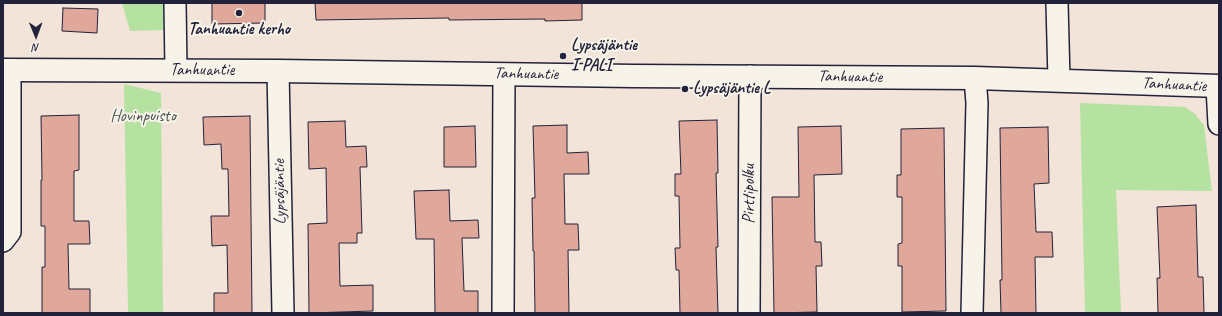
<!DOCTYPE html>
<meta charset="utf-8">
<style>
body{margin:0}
#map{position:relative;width:1222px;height:316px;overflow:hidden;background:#f2e4d9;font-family:Caveat,sans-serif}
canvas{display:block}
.frame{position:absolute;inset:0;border:4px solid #22223b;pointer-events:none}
.north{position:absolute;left:16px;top:16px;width:40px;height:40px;-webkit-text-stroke:3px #f7f3e8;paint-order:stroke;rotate:179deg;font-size:11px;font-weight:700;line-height:16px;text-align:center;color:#22223b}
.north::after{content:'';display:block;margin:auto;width:14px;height:18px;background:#22223b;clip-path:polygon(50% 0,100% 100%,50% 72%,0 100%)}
</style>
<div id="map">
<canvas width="1222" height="316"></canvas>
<div class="frame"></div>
<div class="north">N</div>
</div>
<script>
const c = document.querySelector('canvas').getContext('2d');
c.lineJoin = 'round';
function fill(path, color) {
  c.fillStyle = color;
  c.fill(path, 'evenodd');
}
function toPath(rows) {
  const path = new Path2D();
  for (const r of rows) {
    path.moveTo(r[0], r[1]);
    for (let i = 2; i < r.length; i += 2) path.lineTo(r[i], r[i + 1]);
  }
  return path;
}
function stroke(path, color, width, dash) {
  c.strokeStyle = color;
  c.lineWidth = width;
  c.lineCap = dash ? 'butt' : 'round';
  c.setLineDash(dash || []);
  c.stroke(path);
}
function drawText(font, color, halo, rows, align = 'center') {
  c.font = font + ' Caveat,sans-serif';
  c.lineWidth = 4;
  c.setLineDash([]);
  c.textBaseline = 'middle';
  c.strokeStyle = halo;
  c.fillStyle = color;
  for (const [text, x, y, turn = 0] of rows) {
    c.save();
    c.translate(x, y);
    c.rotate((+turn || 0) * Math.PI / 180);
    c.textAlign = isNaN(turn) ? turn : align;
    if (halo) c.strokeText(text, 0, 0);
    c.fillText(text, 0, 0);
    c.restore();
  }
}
fill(toPath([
 [122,3,164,3,164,30,130,31],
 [124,84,161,93,163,313,128,313],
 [1080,103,1185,107,1195,114,1204,125,1212,191,1116,190,1121,313,1085,313]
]), '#b5e2a0');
const building = toPath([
 [212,3,265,3,265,23,212,24,212,3],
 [315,3,582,3,582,20,545,21,545,19,449,20,449,18,316,20,315,3],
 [63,8,98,9,97,33,62,31,63,8],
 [79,115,79,170,74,171,74,221,89,221,90,244,68,244,69,289,90,289,90,313,42,313,42,267,45,267,45,226,41,226,41,180,42,180,41,116,79,115],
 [250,116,252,313,214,313,214,293,228,293,227,245,212,246,211,216,229,216,228,169,222,169,221,144,204,145,203,117,250,116],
 [717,120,718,173,716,173,718,247,716,247,718,313,680,313,679,270,676,270,675,248,680,248,679,196,675,196,675,174,681,174,679,121,717,120],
 [345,121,346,147,366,146,367,167,360,167,362,233,357,233,357,243,339,243,340,286,373,285,373,311,309,313,308,224,327,223,326,168,309,169,308,122,345,121],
 [567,125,567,153,588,152,589,174,564,174,565,224,578,224,579,250,568,250,569,313,535,313,534,251,533,251,532,198,535,198,533,126,567,125],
 [475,126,476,167,444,167,444,127,475,126],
 [841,126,842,174,814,175,815,242,821,242,822,266,816,266,817,312,774,313,772,197,799,197,798,127,841,126],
 [1048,127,1049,183,1034,184,1036,232,1052,232,1053,257,1035,257,1036,313,1001,313,1000,280,1002,280,1000,128,1048,127],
 [944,128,946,311,902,312,902,266,898,266,898,244,902,243,902,197,897,197,897,175,901,175,901,129,944,128],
 [449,190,450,221,478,220,479,238,462,238,464,291,478,291,478,313,435,313,434,239,416,239,414,191,449,190],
 [1196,205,1198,277,1203,277,1204,313,1158,313,1157,278,1160,278,1157,207,1196,205]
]);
fill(building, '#e0a79b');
stroke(building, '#22223b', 1);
const street = toPath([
 [175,3,176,70],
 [1057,3,1059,80],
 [278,71,283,313],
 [1217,87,1219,124],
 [3,241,10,232,10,70],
 [503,313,504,74],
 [749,313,750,76],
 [972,313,977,103,975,78]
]);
const secondary = toPath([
 [3,70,278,71,633,76,975,78,1219,86]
]);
stroke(street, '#22223b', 24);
stroke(secondary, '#22223b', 25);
stroke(street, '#f7f3e8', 21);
stroke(secondary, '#f7f3e8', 22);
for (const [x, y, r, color] of [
 [239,13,4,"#22223b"],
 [563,56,4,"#22223b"],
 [685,89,4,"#22223b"]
]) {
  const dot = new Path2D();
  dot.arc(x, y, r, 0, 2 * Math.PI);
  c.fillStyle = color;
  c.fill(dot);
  stroke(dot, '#f7f3e8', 1.5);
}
drawText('bold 17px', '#22223b', '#f7f3e8', [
 ["Tanhuantie kerho",239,30,"center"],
 ["Lypsäjäntie",571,46],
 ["I PALI",571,66],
 ["Lypsäjäntie L",693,89]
], 'left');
drawText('17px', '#22223b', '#f7f3e8', [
 ["Tanhuantie",202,71],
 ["Tanhuantie",526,74,1],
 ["Tanhuantie",850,77,1],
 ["Tanhuantie",1174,85,3],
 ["Lypsäjäntie",280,192,-91],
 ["Pirttipolku",750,194,-90]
]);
drawText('17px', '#475254', '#f7f3e8', [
 ["Hovinpuisto",143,117]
]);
</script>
